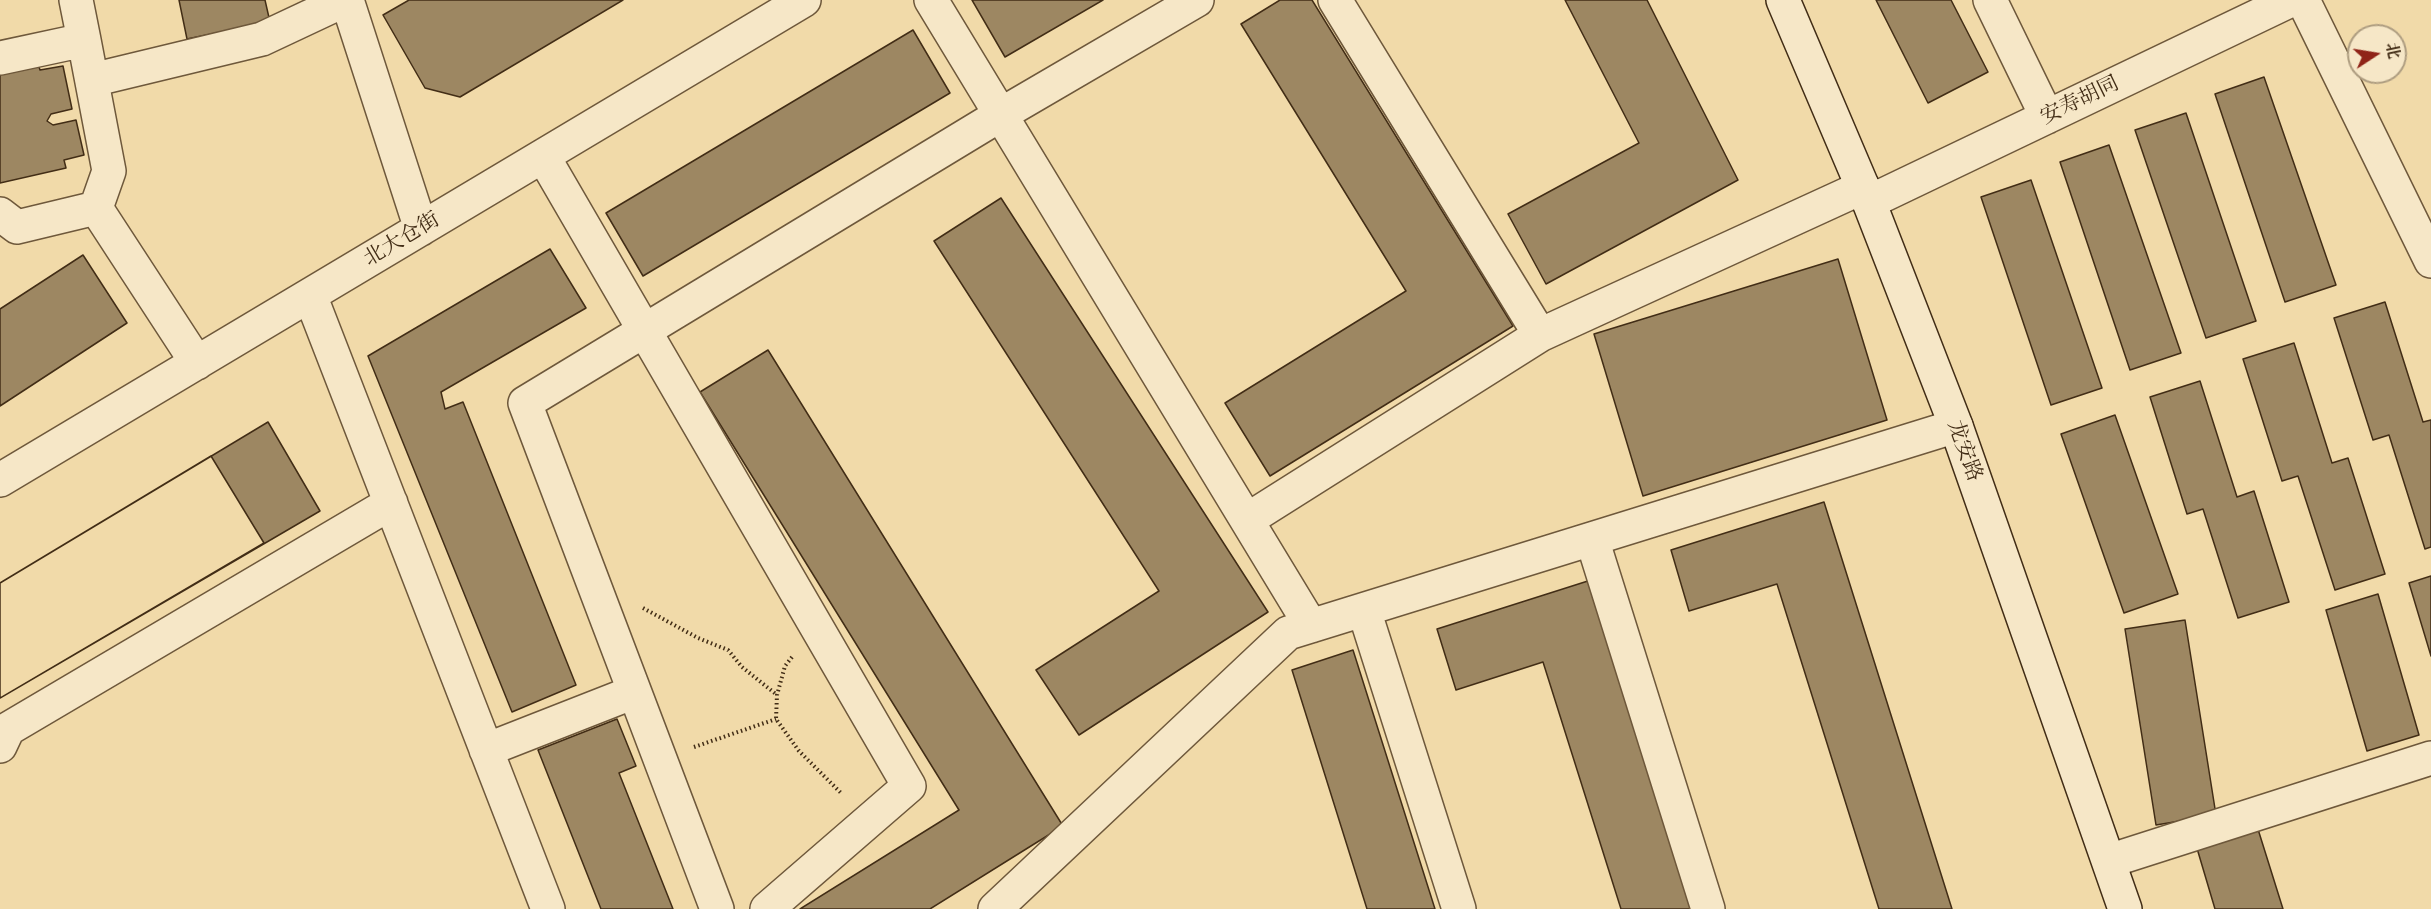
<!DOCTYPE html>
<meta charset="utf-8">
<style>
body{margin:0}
#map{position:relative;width:2431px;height:909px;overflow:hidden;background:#f1daa9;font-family:Alegreya,"Noto Serif SC",serif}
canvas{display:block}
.north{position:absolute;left:2347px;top:24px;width:60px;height:60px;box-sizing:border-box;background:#f6e7c7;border:2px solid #ae9d80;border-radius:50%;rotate:78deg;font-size:16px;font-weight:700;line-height:24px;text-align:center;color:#422d16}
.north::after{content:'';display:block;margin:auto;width:21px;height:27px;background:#8f2418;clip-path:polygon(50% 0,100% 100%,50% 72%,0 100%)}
</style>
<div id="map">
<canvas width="2431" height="909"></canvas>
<div class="north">北</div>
</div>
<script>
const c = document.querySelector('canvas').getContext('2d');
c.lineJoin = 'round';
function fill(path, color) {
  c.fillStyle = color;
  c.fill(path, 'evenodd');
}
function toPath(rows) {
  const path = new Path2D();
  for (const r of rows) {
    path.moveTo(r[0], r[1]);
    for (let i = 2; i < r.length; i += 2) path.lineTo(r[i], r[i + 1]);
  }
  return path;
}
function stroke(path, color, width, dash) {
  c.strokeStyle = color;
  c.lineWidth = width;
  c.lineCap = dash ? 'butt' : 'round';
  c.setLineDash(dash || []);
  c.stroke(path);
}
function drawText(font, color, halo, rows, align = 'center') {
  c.font = font + ' Alegreya,"Noto Serif SC",serif';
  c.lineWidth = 4.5;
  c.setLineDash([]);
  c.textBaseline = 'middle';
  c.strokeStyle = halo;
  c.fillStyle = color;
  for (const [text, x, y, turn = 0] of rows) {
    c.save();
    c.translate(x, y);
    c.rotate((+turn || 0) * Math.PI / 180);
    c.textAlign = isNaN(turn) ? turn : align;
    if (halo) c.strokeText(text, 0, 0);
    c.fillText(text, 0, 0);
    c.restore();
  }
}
const building = toPath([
 [179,0,265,0,270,22,187,39,179,0],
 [409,0,623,0,460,97,425,88,383,15,409,0],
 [972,0,1103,0,1005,57,972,0],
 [1280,0,1312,0,1513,326,1270,476,1225,403,1406,291,1241,24,1280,0],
 [1565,0,1647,0,1738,180,1546,284,1508,214,1639,143,1565,0],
 [1876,0,1951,0,1988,72,1928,103,1876,0],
 [913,30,950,93,643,276,606,213,913,30],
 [38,64,40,70,63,66,72,109,51,114,47,121,53,125,76,120,84,155,64,160,66,168,0,183,0,73,38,64],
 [2264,77,2336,285,2285,302,2215,94,2264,77],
 [2186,113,2256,321,2206,338,2135,130,2186,113],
 [2109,145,2181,353,2130,370,2060,162,2109,145],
 [2031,180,2102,388,2051,405,1981,197,2031,180],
 [1001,198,1268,612,1079,735,1036,670,1159,591,934,241,1001,198],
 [550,249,586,308,441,392,445,409,463,402,576,685,512,712,368,356,550,249],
 [83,255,127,323,0,406,0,309,83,255],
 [1838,259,1887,420,1643,496,1594,334,1838,259],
 [2385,302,2423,422,2431,420,2431,547,2425,549,2389,435,2373,440,2334,318,2385,302],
 [2294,343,2332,463,2348,458,2385,574,2335,590,2298,476,2282,481,2243,359,2294,343],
 [768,350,1063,826,930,909,800,909,959,810,700,392,768,350],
 [2200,381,2237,497,2254,491,2289,602,2238,618,2203,509,2187,514,2150,397,2200,381],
 [2115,415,2178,594,2124,613,2061,434,2115,415],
 [268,422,320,511,0,698,0,583,268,422],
 [211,456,264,543,0,698,0,583,211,456],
 [1824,502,1952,909,1879,909,1777,584,1689,611,1671,550,1824,502],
 [2431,576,2431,656,2409,583,2431,576],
 [1591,580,1694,909,1621,909,1543,662,1456,690,1437,629,1591,580],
 [2378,594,2419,735,2367,751,2326,610,2378,594],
 [2185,620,2216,815,2156,825,2125,629,2185,620],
 [1353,650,1435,909,1367,909,1292,670,1353,650],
 [617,719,636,766,619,773,673,909,601,909,538,750,617,719],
 [2257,826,2283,909,2215,909,2196,845,2257,826]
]);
fill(building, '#9d8762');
stroke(building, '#422d16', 1.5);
const street = toPath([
 [76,0,84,40],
 [347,0,421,229],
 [931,0,1311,626],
 [1335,0,1540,335,1863,187],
 [1990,0,2047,117],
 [2303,0,2431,261],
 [0,58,84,40,109,171,96,208,197,363],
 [92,80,262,39,345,0],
 [543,156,909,786,767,909],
 [1869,202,2291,0],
 [0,214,17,227,96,208],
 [310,295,548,909],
 [0,480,804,0],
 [1247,520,1540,335],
 [1592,539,1708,909],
 [1364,610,1459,909],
 [0,746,8,729,391,503],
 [486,750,634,692],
 [2109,861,2431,758],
 [717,909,525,403,1000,115,1197,0],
 [995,909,1288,633,1956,426]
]);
const secondary = toPath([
 [1783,0,1869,202,1956,426,2125,909]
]);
stroke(street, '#6e583b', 36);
stroke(secondary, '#422d16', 36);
stroke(toPath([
 [643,608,698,638,728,650,742,667,777,695],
 [792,657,785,666,777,695,776,719,799,751,842,794],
 [694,747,776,719]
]), '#422d16', 4, [1.5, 3]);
stroke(street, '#f6e7c7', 33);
stroke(secondary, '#f6e7c7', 33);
drawText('21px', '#422d16', '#f6e7c7', [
 ["安寿胡同",2080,101,-26],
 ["北大仓街",402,240,-31],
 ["龙安路",1964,451,70]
]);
</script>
